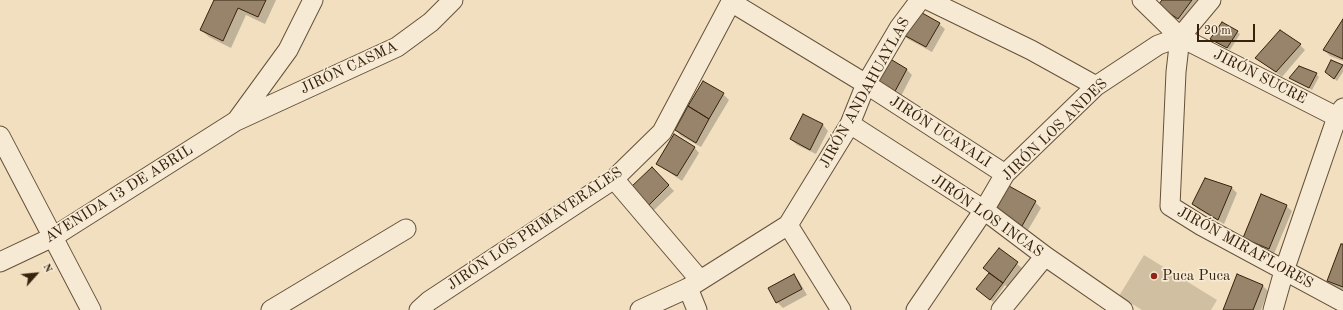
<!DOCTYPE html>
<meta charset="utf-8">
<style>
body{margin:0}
#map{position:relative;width:1343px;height:310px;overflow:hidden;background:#f1dfbf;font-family:"Old Standard TT",serif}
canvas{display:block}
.north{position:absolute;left:16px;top:254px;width:40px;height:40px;-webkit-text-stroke:3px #f6ead5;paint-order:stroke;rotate:63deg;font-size:11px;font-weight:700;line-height:16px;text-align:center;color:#36220d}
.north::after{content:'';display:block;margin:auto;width:14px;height:18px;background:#36220d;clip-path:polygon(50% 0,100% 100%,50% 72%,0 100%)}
.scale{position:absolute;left:1197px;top:24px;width:58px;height:18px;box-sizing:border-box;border:2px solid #36220d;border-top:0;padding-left:5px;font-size:12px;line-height:14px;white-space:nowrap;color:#36220d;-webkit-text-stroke:3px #f6ead5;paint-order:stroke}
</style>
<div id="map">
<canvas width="1343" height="310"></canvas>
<div class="north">N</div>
<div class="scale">20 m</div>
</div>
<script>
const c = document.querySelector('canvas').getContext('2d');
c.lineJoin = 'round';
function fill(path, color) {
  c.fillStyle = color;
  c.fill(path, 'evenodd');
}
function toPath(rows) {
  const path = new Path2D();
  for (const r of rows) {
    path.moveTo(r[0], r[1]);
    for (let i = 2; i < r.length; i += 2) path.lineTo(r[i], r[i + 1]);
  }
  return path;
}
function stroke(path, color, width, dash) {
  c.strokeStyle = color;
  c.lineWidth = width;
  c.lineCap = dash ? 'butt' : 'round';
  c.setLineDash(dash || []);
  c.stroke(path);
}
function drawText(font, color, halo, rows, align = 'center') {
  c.font = font + ' "Old Standard TT",serif';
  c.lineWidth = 3.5;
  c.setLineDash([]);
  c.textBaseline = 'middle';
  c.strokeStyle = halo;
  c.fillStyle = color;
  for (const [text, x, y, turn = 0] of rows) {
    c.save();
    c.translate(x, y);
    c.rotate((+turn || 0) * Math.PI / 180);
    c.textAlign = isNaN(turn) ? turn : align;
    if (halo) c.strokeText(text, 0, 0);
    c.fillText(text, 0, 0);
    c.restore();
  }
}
fill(toPath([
 [1144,255,1217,300,1211,310,1142,310,1119,296]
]), '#d1bfa1');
fill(toPath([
 [215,0,276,0,265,24,246,15,231,48,209,37,201,30],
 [1163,0,1201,0,1184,24,1165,10],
 [1343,21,1343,61,1330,56,1324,50],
 [1222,23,1240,34,1230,50,1212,39],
 [939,24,945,29,932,52,908,39,903,34],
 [1300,45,1305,50,1282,77,1257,58],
 [1332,61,1343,66,1343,72,1337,81,1329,74],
 [906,69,912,75,899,100,879,89],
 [1316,74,1319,77,1312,90,1291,78],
 [723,94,729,100,701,147,681,136,676,130],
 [804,115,823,125,828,131,816,154,797,145,791,139],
 [694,147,699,153,682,181,657,164],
 [652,168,674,191,653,211,631,188],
 [1231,187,1237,193,1224,224,1199,210,1193,204],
 [1035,202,1041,208,1028,230,1002,216],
 [1286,206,1292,211,1274,254,1249,244,1244,238],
 [1343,245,1343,290,1334,287,1328,281],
 [999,249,1023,269,1009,288,1005,285,993,302,978,289,990,273,984,268],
 [1238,275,1263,286,1268,291,1261,310,1224,310],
 [794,276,799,281,807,295,783,308,777,302]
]), '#0003');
const building = toPath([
 [214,0,266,0,258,17,238,8,223,41,200,30,214,0],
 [1162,0,1192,0,1178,19,1158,5,1162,0],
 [915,9,940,23,926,47,902,34,915,9],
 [1343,19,1343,59,1323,50,1343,19],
 [1222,22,1238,31,1227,48,1210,39,1222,22],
 [1280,30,1301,44,1276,72,1255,58,1280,30],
 [887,57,907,69,893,95,872,84,887,57],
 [1331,60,1343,65,1334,79,1325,72,1331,60],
 [1299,66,1317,73,1309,88,1289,78,1299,66],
 [703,81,724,93,709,119,688,106,703,81],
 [688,106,709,119,696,143,675,130,688,106],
 [803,114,823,124,810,150,790,139,803,114],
 [674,134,695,147,677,176,656,164,674,134],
 [652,167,669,185,647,207,630,188,652,167],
 [1205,178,1232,187,1218,220,1192,204,1205,178],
 [1009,186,1036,201,1022,226,995,211,1009,186],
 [1261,194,1287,205,1269,249,1243,238,1261,194],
 [1341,244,1343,244,1343,287,1327,281,1341,244],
 [999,248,1018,262,1003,283,983,268,999,248],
 [989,273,1003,283,990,300,976,289,989,273],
 [794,274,802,289,776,303,768,288,794,274],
 [1237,274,1263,285,1253,310,1223,310,1237,274]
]);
fill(building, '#97846a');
stroke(building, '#36220d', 1);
const minor = toPath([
 [928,0,1031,50,1096,86],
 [1142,0,1180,37,1343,120],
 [731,2,866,84,1005,174],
 [1180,37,1176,72,1170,206,1202,226,1343,302],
 [237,120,288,50,313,0],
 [850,124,984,210,1045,256,1123,310],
 [0,136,91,310],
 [614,179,700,280],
 [788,225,841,310],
 [0,262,53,237,236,121,397,47,431,22,453,0],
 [688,288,697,310],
 [271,310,406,229],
 [419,310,429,301,614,179,662,132,732,0],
 [640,310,688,288,788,225,850,124,866,84,899,28,920,0],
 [916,310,984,210,1005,174,1096,86,1158,45,1180,37,1211,0],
 [1001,310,1045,256],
 [1273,310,1284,271,1337,117,1343,108]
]);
stroke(minor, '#65513a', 21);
stroke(minor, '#f6ead5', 19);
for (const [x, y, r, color] of [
 [1154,276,4,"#8f2418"]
]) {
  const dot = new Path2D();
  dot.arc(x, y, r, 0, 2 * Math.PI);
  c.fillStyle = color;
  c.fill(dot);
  stroke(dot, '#f6ead5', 1.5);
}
drawText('15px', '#36220d', '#f6ead5', [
 ["JIRÓN CASMA",349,68,-25],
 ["JIRÓN SUCRE",1260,77,27],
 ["JIRÓN ANDAHUAYLAS",865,93,-61],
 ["JIRÓN LOS ANDES",1055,130,-44],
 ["JIRÓN UCAYALI",940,132,33],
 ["AVENIDA 13 DE ABRIL",119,194,-32],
 ["JIRÓN LOS INCAS",987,216,35],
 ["JIRÓN LOS PRIMAVERALES",535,229,-34],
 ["JIRÓN MIRAFLORES",1245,248,29]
]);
drawText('15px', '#36220d', '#f6ead5', [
 ["Puca Puca",1162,276]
], 'left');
</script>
